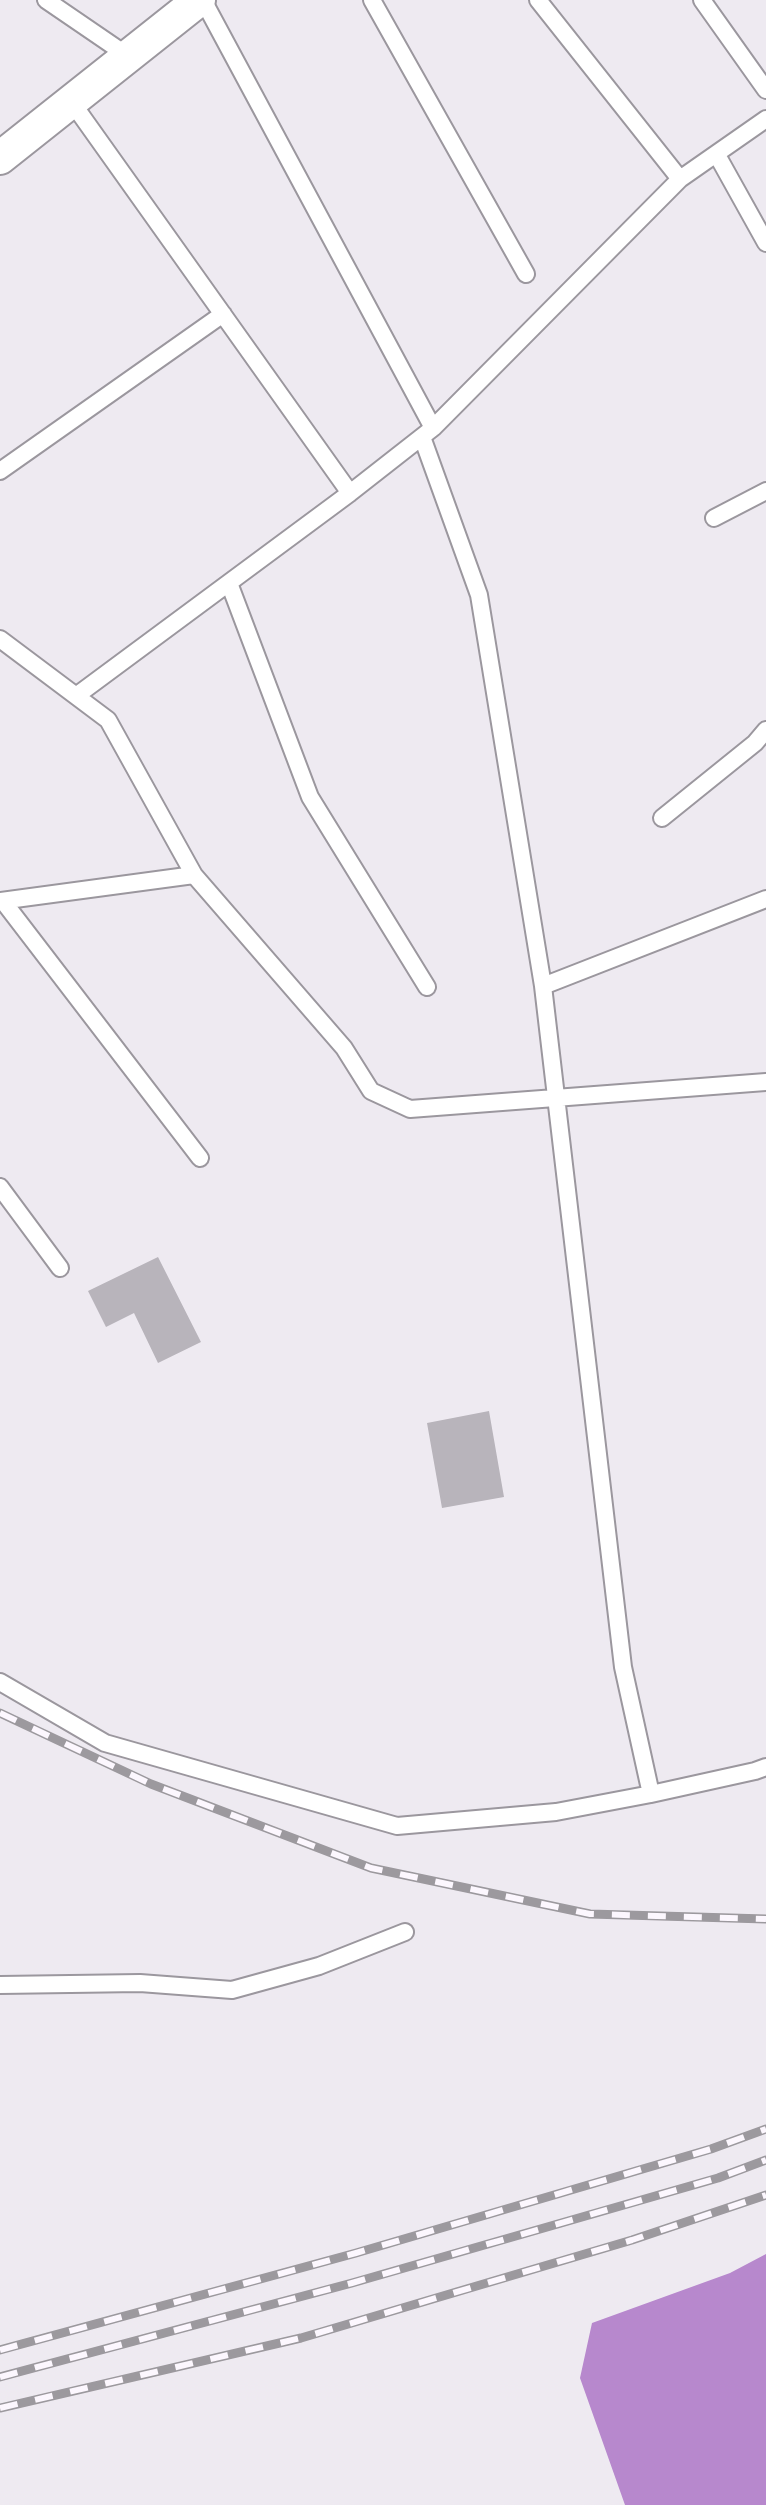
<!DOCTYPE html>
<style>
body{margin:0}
canvas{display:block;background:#eeeaf1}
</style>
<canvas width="766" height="2505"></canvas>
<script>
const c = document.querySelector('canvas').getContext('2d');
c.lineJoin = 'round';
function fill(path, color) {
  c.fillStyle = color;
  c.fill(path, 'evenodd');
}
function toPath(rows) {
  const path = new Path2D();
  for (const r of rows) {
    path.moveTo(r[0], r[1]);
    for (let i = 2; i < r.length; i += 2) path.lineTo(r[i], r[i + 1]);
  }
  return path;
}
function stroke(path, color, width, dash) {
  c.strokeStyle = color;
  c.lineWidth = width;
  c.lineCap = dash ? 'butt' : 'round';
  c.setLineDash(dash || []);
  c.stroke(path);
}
fill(toPath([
 [766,2254,766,2505,625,2505,580,2378,592,2323,730,2273]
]), '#b788cd');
fill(toPath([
 [158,1257,201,1342,158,1363,134,1313,106,1327,88,1291],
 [489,1411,504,1497,442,1508,427,1423]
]), '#b8b4bb');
const service = toPath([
 [46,0,128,56],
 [372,0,526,274],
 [538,0,680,179],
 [702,0,766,90],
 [71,101,350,493],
 [717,155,766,243],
 [433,428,680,179,766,119],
 [422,437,479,595,543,986,623,1667,651,1794],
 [0,471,223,314],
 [714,518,766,491],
 [229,583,310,797,427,987],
 [0,639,108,720,194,875,344,1048,371,1091,410,1109,766,1082],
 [76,696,350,493,433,428,203,0],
 [662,818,755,743,766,730],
 [0,901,194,875],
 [3,901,200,1158],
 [543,986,766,899],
 [0,1187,60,1268],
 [0,1682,105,1743,397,1826,556,1812,651,1794,755,1771,766,1767],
 [0,1985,140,1983,232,1990,319,1966,405,1932]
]);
const minor = toPath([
 [0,158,199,0]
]);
stroke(service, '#9b979e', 20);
stroke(minor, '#9b979e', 36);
stroke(service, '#fff', 16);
stroke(minor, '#fff', 32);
const rail = toPath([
 [0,1713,151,1784,371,1868,590,1914,766,1919],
 [0,2350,356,2253,711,2149,766,2129],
 [0,2377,352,2283,718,2178,766,2160],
 [0,2408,301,2338,632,2240,766,2195]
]);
stroke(rail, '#9c999e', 9);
stroke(rail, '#fcf7fe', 6, [18]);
</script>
